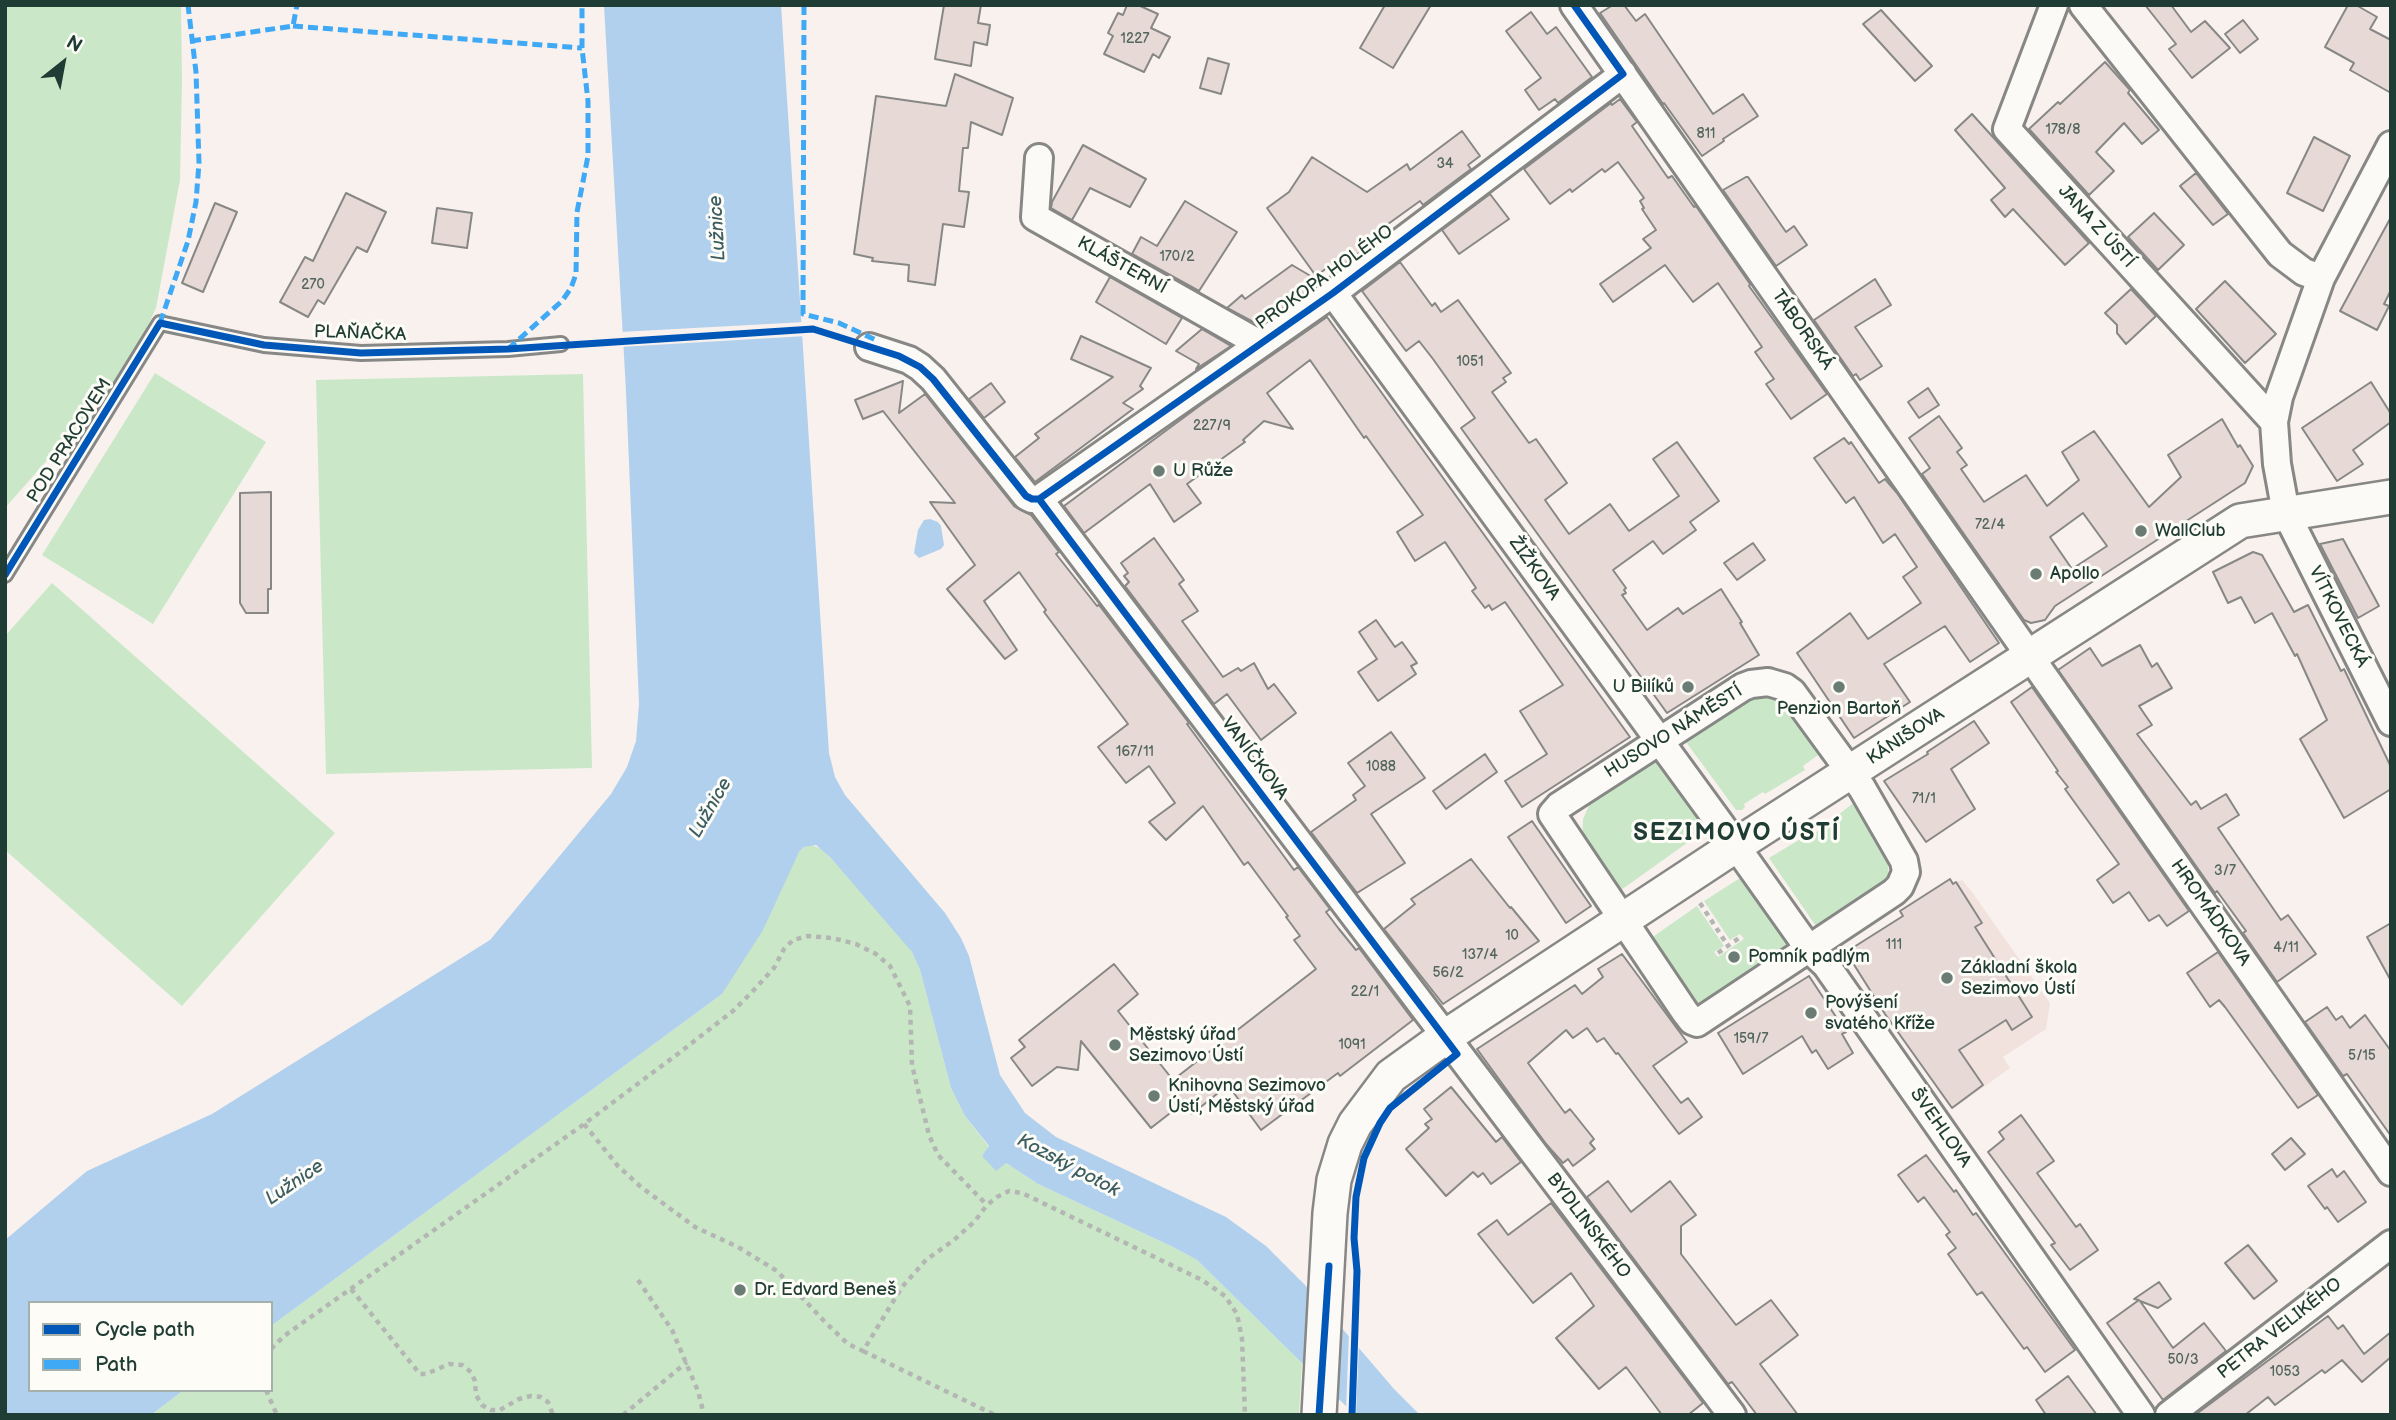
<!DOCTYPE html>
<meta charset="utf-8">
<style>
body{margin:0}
#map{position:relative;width:2396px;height:1420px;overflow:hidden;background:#f9f1ee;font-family:"Balsamiq Sans",sans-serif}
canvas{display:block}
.frame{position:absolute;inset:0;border:7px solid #1f3d34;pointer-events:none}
.legend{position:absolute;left:28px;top:1301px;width:245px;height:91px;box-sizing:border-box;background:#fdfcf7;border:2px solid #a4b0a9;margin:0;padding:9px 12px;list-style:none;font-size:21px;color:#1f3d34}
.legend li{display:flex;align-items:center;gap:14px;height:35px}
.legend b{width:35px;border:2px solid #a4b0a9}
.north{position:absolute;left:28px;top:28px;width:70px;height:70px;-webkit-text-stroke:5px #fdfcf7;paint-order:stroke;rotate:31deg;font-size:19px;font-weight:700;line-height:28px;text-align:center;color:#1f3d34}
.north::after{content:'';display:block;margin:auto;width:24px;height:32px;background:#1f3d34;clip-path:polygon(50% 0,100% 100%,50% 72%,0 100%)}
</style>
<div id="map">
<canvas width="2396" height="1420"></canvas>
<div class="frame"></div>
<ul class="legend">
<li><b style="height:9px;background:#0057b8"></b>Cycle path</li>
<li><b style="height:9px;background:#3fa9f5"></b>Path</li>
</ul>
<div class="north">N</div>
</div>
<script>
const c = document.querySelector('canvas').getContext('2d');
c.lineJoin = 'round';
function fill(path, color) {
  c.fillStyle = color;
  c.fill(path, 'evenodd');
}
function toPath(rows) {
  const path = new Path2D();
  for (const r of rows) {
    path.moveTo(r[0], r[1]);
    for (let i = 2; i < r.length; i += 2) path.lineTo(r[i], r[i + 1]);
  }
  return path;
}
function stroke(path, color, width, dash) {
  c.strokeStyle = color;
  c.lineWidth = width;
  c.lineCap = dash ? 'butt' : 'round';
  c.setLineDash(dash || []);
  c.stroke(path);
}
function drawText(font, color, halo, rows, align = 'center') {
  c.font = font + ' "Balsamiq Sans",sans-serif';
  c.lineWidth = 6;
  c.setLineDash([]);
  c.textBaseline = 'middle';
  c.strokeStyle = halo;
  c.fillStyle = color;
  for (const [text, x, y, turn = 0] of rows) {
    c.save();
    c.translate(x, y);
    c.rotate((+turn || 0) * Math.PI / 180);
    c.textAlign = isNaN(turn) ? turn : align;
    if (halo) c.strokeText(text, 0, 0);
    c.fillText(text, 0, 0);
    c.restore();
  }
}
fill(toPath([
 [1950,879,1953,883,1962,880,1972,892,2050,1003,2046,1029,2003,1057,2010,1068,1953,1109,1885,1014,1846,952,1903,916,1900,911]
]), '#f2e2dd');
fill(toPath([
 [5,5,181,5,182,81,180,180,156,308,130,366,5,508],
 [155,373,266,442,153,624,42,555],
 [583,374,592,768,326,774,316,380],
 [52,583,335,833,182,1006,5,850,5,636],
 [1769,695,1783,699,1827,755,1821,760,1818,755,1803,766,1805,770,1765,794,1763,792,1744,804,1745,807,1742,810,1736,810,1686,742,1757,696],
 [1656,757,1708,828,1621,890,1582,838,1583,819,1590,803],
 [1852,804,1857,806,1885,854,1888,862,1889,879,1886,884,1818,929,1769,858,1812,832,1814,834],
 [812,845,824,850,901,937,912,952,920,970,951,1088,965,1116,989,1147,982,1156,1006,1163,1038,1184,1173,1247,1197,1260,1302,1363,1299,1415,151,1415,184,1390,271,1390,271,1326,722,994,799,852,804,847],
 [1740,878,1744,879,1791,945,1702,1008,1655,943,1654,936,1697,906,1724,946,1714,952,1718,957,1744,939,1740,934,1730,940,1704,901]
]), '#cae8c8');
fill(toPath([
 [604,5,781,5,829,753,835,777,845,795,945,913,961,938,969,956,1000,1075,1025,1113,1056,1137,1226,1217,1266,1246,1305,1285,1394,1389,1420,1415,1355,1415,1197,1260,1173,1247,1038,1184,1006,1163,996,1171,982,1156,989,1146,965,1116,951,1088,920,970,912,952,830,857,816,845,804,847,799,852,763,930,722,994,271,1326,271,1303,30,1303,30,1390,184,1390,151,1415,5,1415,5,1240,87,1171,212,1114,490,940,611,794,627,767,636,741,639,704,626,391],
 [930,519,938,522,941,526,944,545,941,549,919,558,914,553,918,530,924,520]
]), '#b0d0ed');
fill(toPath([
 [805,322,806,336,620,347,620,332],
 [1349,1331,1359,1343,1356,1415,1350,1415,1346,1411]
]), '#f9f1ee');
const building = toPath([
 [944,5,981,5,978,23,990,25,987,45,974,42,971,66,935,59,944,5],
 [1127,5,1138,5,1158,14,1151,28,1170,37,1159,58,1153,54,1144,72,1104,54,1113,36,1108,33,1118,13,1123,15,1127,5],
 [1385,5,1431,5,1393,68,1360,48,1385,5],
 [1613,5,1624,5,1636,21,1645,14,1713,114,1743,94,1758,116,1723,139,1724,141,1702,156,1664,103,1663,104,1600,13,1613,5],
 [2145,5,2171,5,2191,32,2205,21,2230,48,2192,78,2169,49,2176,44,2145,5],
 [2348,5,2356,5,2377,17,2370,29,2391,40,2391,93,2350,70,2354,63,2325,47,2348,5],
 [1881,10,1932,66,1915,81,1863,24,1881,10],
 [1531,12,1547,34,1556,27,1592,77,1558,103,1555,99,1539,110,1525,90,1541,78,1506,31,1531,12],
 [2243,20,2258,39,2240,53,2225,34,2243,20],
 [1208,58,1229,64,1221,94,1200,88,1208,58],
 [2105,62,2130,90,2128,93,2159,130,2142,144,2124,123,2096,152,2114,171,2089,195,2029,129,2058,102,2060,104,2105,62],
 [955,74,1013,98,1002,135,971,122,968,148,963,148,959,191,969,192,964,227,943,224,935,285,908,281,909,265,872,261,873,258,854,254,876,96,946,106,955,74],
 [1620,99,1637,122,1632,126,1668,178,1672,176,1694,207,1696,206,1750,284,1749,286,1827,394,1791,419,1766,384,1774,379,1755,352,1762,347,1718,283,1693,302,1665,265,1613,302,1600,284,1651,248,1643,239,1656,230,1642,209,1644,208,1640,201,1644,198,1618,162,1605,172,1602,169,1572,192,1570,189,1550,204,1524,169,1611,103,1612,105,1620,99],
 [1972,114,2089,243,2065,265,2013,209,2005,217,1991,200,2005,188,1955,130,1972,114],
 [1462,131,1480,156,1468,165,1471,169,1423,205,1420,201,1377,232,1381,237,1343,265,1339,259,1316,276,1267,208,1289,192,1312,157,1367,192,1407,164,1410,170,1462,131],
 [2314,137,2350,156,2323,211,2287,193,2314,137],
 [1083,145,1146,179,1130,207,1090,188,1072,220,1051,208,1052,202,1083,145],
 [2196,173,2228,214,2213,225,2180,186,2196,173],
 [1746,177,1748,177,1786,232,1794,226,1807,245,1776,266,1723,190,1746,177],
 [346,193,386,212,367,252,357,247,324,304,318,300,308,317,280,302,305,257,313,261,346,193],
 [1490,194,1509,219,1459,254,1442,230,1490,194],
 [1185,201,1237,232,1199,291,1132,254,1141,237,1157,246,1185,201],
 [215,203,237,212,203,292,182,283,215,203],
 [437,208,472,213,467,248,432,243,437,208],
 [2154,213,2184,245,2158,270,2128,237,2154,213],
 [2391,217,2391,290,2384,304,2389,306,2377,330,2340,311,2391,217],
 [1400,262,1432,306,1435,303,1441,312,1458,300,1511,373,1503,378,1506,382,1492,392,1529,443,1536,439,1567,483,1545,500,1569,534,1610,504,1629,531,1679,496,1653,459,1677,442,1719,501,1690,522,1696,530,1663,554,1653,541,1613,570,1626,588,1624,590,1626,593,1622,595,1647,630,1678,608,1683,614,1721,589,1742,622,1740,623,1759,655,1667,713,1461,428,1475,418,1433,359,1419,341,1406,351,1362,291,1400,262],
 [1292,265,1314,278,1304,285,1308,291,1259,325,1227,308,1242,295,1245,299,1292,265],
 [1110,277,1182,318,1166,344,1096,302,1110,277],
 [1875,279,1891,305,1855,327,1882,366,1860,380,1856,374,1853,376,1814,320,1875,279],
 [2225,281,2276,334,2245,363,2196,309,2225,281],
 [2131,289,2156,316,2126,344,2117,333,2117,325,2105,313,2131,289],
 [1327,317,1630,737,1522,807,1505,781,1547,754,1520,711,1563,685,1505,602,1492,610,1489,605,1485,608,1472,591,1476,588,1445,542,1415,561,1397,532,1423,515,1366,436,1364,438,1310,360,1267,393,1293,429,1264,421,1243,440,1245,442,1187,484,1201,503,1174,522,1150,484,1084,533,1064,506,1202,404,1327,317],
 [1202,329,1231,346,1196,369,1199,364,1176,351,1202,329],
 [1081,336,1151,368,1140,386,1143,389,1123,403,1133,409,1035,482,1015,457,1039,438,1035,434,1113,377,1071,359,1081,336],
 [903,381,899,413,925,394,1014,506,1031,515,1059,552,1056,554,1097,606,1099,605,1189,723,1187,724,1294,870,1298,867,1330,909,1326,912,1339,929,1356,950,1359,948,1413,1020,1340,1076,1338,1073,1261,1130,1228,1085,1192,1114,1183,1103,1151,1128,1081,1041,1078,1070,1057,1067,1032,1086,1011,1058,1025,1047,1019,1040,1114,964,1138,994,1118,1011,1173,1080,1316,969,1294,940,1300,936,1286,917,1288,916,1248,862,1244,865,1203,806,1166,840,1149,822,1175,803,1149,766,1126,783,1098,747,1128,724,1044,612,1046,610,1019,572,984,601,1017,650,1005,659,947,589,975,565,930,502,955,503,883,411,863,419,855,400,903,381],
 [2371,382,2391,414,2391,422,2353,450,2363,464,2337,481,2302,428,2371,382],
 [991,383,1005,402,984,418,969,399,991,383],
 [1928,388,1939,405,1919,418,1908,402,1928,388],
 [1939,416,1962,448,1957,452,1967,465,1961,469,1984,502,2026,475,2047,506,2079,480,2062,452,2094,431,2149,507,2181,477,2168,455,2222,419,2238,447,2240,445,2253,466,2245,483,2055,606,2045,620,2031,623,2024,620,1922,474,1930,468,1909,438,1939,416],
 [2083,513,2107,546,2072,569,2050,537,2083,513],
 [1844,438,1849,444,1851,442,1879,483,1885,479,1897,493,1999,643,1970,662,1945,626,1884,664,1910,702,1854,738,1797,653,1850,613,1868,639,1921,603,1903,577,1917,567,1895,534,1883,543,1854,497,1846,503,1814,458,1844,438],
 [271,492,271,589,268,589,268,613,246,613,240,603,240,493,271,492],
 [1154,538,1184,580,1179,584,1198,611,1182,621,1223,677,1238,668,1241,671,1254,663,1268,689,1274,684,1296,713,1261,740,1227,694,1214,704,1125,586,1129,582,1124,576,1128,573,1121,563,1154,538],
 [2343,539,2379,606,2358,618,2320,544,2343,539],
 [1753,543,1765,560,1737,580,1724,563,1753,543],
 [2253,552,2262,555,2294,612,2308,605,2341,671,2344,669,2391,767,2391,789,2344,818,2300,739,2327,720,2297,654,2295,656,2272,613,2255,623,2241,597,2228,603,2213,572,2253,552],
 [1376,620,1395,647,1402,642,1417,663,1411,666,1416,674,1378,701,1358,672,1377,659,1359,632,1376,620],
 [2140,645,2152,667,2157,663,2172,688,2139,706,2152,725,2137,734,2191,805,2196,801,2201,809,2226,794,2239,815,2218,828,2281,920,2288,915,2316,954,2277,982,2243,933,2246,931,2217,891,2215,893,2058,670,2090,648,2102,666,2140,645],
 [2032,687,2189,911,2167,926,2159,915,2149,921,2129,892,2113,903,2097,880,2119,864,2065,789,2068,787,2056,772,2058,771,2011,702,2032,687],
 [1974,721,1989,743,1951,769,1975,809,1926,842,1884,781,1928,754,1927,752,1974,721],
 [1391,732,1425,778,1371,814,1405,863,1357,893,1311,832,1356,800,1353,795,1365,786,1348,763,1391,732],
 [1485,754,1497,772,1446,809,1433,791,1485,754],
 [1532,821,1591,906,1566,923,1508,837,1532,821],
 [1471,859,1510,908,1511,907,1539,941,1443,1004,1384,929,1415,904,1411,899,1471,859],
 [1950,879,1953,884,1956,882,1982,923,1975,927,2032,1017,2012,1030,2006,1020,1959,1050,1983,1085,1952,1108,1885,1014,1846,952,1903,916,1900,911,1950,879],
 [2391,923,2391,981,2367,937,2391,923],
 [2218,952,2318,1095,2298,1108,2225,1007,2219,1000,2210,1007,2187,973,2218,952],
 [1622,954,1687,1042,1653,1066,1681,1103,1688,1098,1702,1117,1679,1134,1618,1053,1616,1054,1604,1038,1597,1042,1587,1028,1573,1038,1566,1030,1528,1063,1565,1113,1570,1109,1594,1139,1590,1143,1595,1149,1573,1166,1568,1159,1563,1163,1546,1144,1477,1049,1575,985,1582,994,1603,977,1598,969,1622,954],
 [1809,976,1846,1032,1842,1034,1853,1053,1828,1069,1816,1050,1812,1053,1802,1036,1743,1074,1718,1033,1809,976],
 [2327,1007,2336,1020,2342,1016,2350,1028,2365,1015,2391,1051,2391,1136,2347,1074,2343,1076,2305,1022,2327,1007],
 [1451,1087,1496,1142,1502,1137,1521,1162,1491,1184,1483,1173,1478,1177,1473,1172,1446,1196,1406,1149,1429,1128,1425,1124,1432,1119,1424,1109,1451,1087],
 [2021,1115,2054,1161,2037,1173,2076,1227,2080,1224,2098,1250,2070,1270,2051,1245,2055,1243,1988,1152,2004,1139,1999,1132,2021,1115],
 [2291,1138,2305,1154,2285,1170,2272,1154,2291,1138],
 [1926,1155,1954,1192,1956,1190,1973,1215,1976,1213,2075,1350,2045,1372,2027,1347,2024,1349,1982,1292,1977,1295,1948,1254,1956,1248,1946,1235,1950,1232,1924,1197,1918,1202,1898,1175,1926,1155],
 [2332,1169,2337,1177,2344,1171,2366,1202,2338,1222,2327,1207,2325,1209,2308,1186,2332,1169],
 [1608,1181,1631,1212,1670,1181,1696,1215,1681,1226,1681,1254,1736,1325,1771,1300,1798,1335,1760,1364,1798,1415,1757,1415,1732,1382,1728,1384,1587,1197,1608,1181],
 [1551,1203,1703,1403,1688,1415,1662,1415,1626,1367,1599,1389,1556,1338,1594,1306,1571,1273,1533,1303,1478,1234,1497,1220,1508,1235,1551,1203],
 [2248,1245,2277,1281,2254,1299,2225,1263,2248,1245],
 [2159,1282,2171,1299,2158,1308,2140,1301,2173,1348,2204,1323,2226,1351,2163,1400,2107,1323,2139,1300,2134,1299,2159,1282],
 [2328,1316,2338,1329,2343,1325,2364,1354,2391,1332,2391,1357,2362,1382,2342,1360,2325,1373,2322,1370,2275,1405,2268,1397,2245,1415,2195,1415,2328,1316],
 [2068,1376,2097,1415,2046,1415,2036,1400,2068,1376]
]);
fill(building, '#e7d9d5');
stroke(building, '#878886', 2);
const service = toPath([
 [5,575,160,323,264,345,361,353,508,349,561,344]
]);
const minor = toPath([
 [1574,5,2391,1172],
 [2054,5,2007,129,2274,422],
 [2083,5,2280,254,2304,272,2321,278],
 [2391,145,2321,278,2279,397,2274,422,2277,464,2286,513,2391,722],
 [1039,158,1035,217,1260,344],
 [1333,293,1721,825,1809,949,1826,965,2141,1415],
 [869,347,909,360,920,367,933,379,1026,496,1032,499,1039,499],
 [1039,499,1732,1415],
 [1039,499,1333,293,1623,74],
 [1768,682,1785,687,1792,692,1862,788,1904,861,1906,872,1900,886,1894,892,1697,1023,1692,1021,1685,1012,1552,814,1559,806,1743,687,1751,684,1768,682],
 [2169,1415,2391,1244]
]);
const tertiary = toPath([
 [1319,1415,1330,1213,1334,1180,1345,1144,1355,1124,1391,1076,1445,1037,1735,846,2240,521,2391,497]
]);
stroke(service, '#878886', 18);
stroke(minor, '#878886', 32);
stroke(tertiary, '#878886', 38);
stroke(toPath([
 [1700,903,1728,946],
 [1718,953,1739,938],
 [584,1124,618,1166,641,1187,695,1227,738,1247,777,1271,825,1322,848,1344,863,1351,902,1287,926,1260,954,1240,975,1221,987,1205,997,1197,1009,1191,1022,1193,1202,1280,1225,1296,1237,1314,1242,1339,1245,1415],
 [638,1280,672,1330,698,1391,704,1415],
 [351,1289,420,1374,426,1374,449,1364,462,1365,471,1372,475,1381,476,1395,482,1405,491,1410,500,1410,519,1399,531,1396,541,1397,548,1402,553,1415],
 [271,1349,284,1336,580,1127,679,1053,733,1011,752,992,774,968,784,949,793,940,808,936,832,938,856,944,876,954,890,966,910,1006,912,1065,929,1135,938,1155,987,1205],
 [863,1351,995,1415],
 [266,1390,277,1415],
 [623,1415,687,1362]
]), '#b4b6b4', 4.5, [5, 5]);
stroke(service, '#fbfaf7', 12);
stroke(minor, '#fbfaf7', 26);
stroke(tertiary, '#fbfaf7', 33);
stroke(toPath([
 [804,5,803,314,839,323,878,341],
 [293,26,582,48],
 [191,41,293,26,297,5],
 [160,323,188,241,196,202,199,163,196,72,188,5],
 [508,349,562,301,571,288,576,274,577,212,588,156,588,101,582,48,582,5]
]), '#3fa9f5', 5, [10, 5]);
stroke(toPath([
 [1039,499,1457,1054,1390,1108,1380,1123,1364,1158,1356,1197,1354,1238,1357,1271,1352,1415],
 [1039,499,1333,293,1623,74,1574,5],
 [5,575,160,323,264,345,361,353,508,349,813,329,899,356,920,367,933,379,1026,496,1032,499,1039,499],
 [1319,1415,1329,1266]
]), '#0057b8', 7);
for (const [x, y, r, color] of [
 [1159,471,7,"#6b7c75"],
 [2141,531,7,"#6b7c75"],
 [2036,574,7,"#6b7c75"],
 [1688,687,7,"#6b7c75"],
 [1839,687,7,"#6b7c75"],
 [1734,957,7,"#6b7c75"],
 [1947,978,7,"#6b7c75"],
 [1811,1013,7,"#6b7c75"],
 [1115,1045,7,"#6b7c75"],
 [1154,1096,7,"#6b7c75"],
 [740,1290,7,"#6b7c75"]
]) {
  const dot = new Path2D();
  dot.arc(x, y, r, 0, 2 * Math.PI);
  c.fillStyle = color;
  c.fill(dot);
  stroke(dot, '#fdfcf7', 2.5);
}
drawText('14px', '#53665e', null, [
 ["1227",1135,39],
 ["178/8",2063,130],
 ["811",1706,134],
 ["34",1445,164],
 ["170/2",1177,257],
 ["270",313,285],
 ["1051",1470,362],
 ["227/9",1212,426],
 ["72/4",1990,525],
 ["167/11",1135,752],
 ["1088",1381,767],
 ["71/1",1924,799],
 ["3/7",2225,871],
 ["10",1512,936],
 ["111",1894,945],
 ["4/11",2286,948],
 ["137/4",1480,955],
 ["56/2",1448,973],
 ["22/1",1365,992],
 ["159/7",1751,1039],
 ["1091",1352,1045],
 ["5/15",2362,1056],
 ["50/3",2183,1360],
 ["1053",2285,1372]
]);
drawText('18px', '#1f3d34', '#fdfcf7', [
 ["JANA Z ÚSTÍ",2096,227,48],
 ["KLÁŠTERNÍ",1122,266,29],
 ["PROKOPA HOLÉHO",1325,278,-36],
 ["TÁBORSKÁ",1802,330,55],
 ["PLAŇAČKA",360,334,2],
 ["POD PRACOVEM",70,441,-58],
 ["ŽIŽKOVA",1534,569,54],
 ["VÍTKOVECKÁ",2338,617,63],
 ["HUSOVO NÁMĚSTÍ",1674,732,-32],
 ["KÁNIŠOVA",1906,737,-33],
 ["VANÍČKOVA",1254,759,53],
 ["HROMÁDKOVA",2210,913,55],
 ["ŠVEHLOVA",1940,1128,55],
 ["BYDLINSKÉHO",1588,1226,53],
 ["PETRA VELIKÉHO",2280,1329,-38]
]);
drawText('18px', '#1f3d34', '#fdfcf7', [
 ["U Růže",1173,471],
 ["WallClub",2155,531],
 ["Apollo",2050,574],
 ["U Bilíků",1674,687,"right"],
 ["Penzion Bartoň",1839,709,"center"],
 ["Pomník padlým",1748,957],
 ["Základní škola",1961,968],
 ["Sezimovo Ústí",1961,989],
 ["Povýšení",1825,1003],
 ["svatého Kříže",1825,1024],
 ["Městský úřad",1129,1035],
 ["Sezimovo Ústí",1129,1056],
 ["Knihovna Sezimovo",1168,1086],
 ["Ústí, Městský úřad",1168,1107],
 ["Dr. Edvard Beneš",754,1290]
], 'left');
drawText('italic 19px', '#3c5e62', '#fdfcf7', [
 ["Lužnice",718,228,-93],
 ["Lužnice",711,808,-60],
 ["Kozský potok",1068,1166,28],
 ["Lužnice",295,1183,-34]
]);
c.letterSpacing = '2px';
drawText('bold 24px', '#1f3d34', '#fdfcf7', [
 ["SEZIMOVO ÚSTÍ",1737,834]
]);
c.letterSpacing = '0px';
</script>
